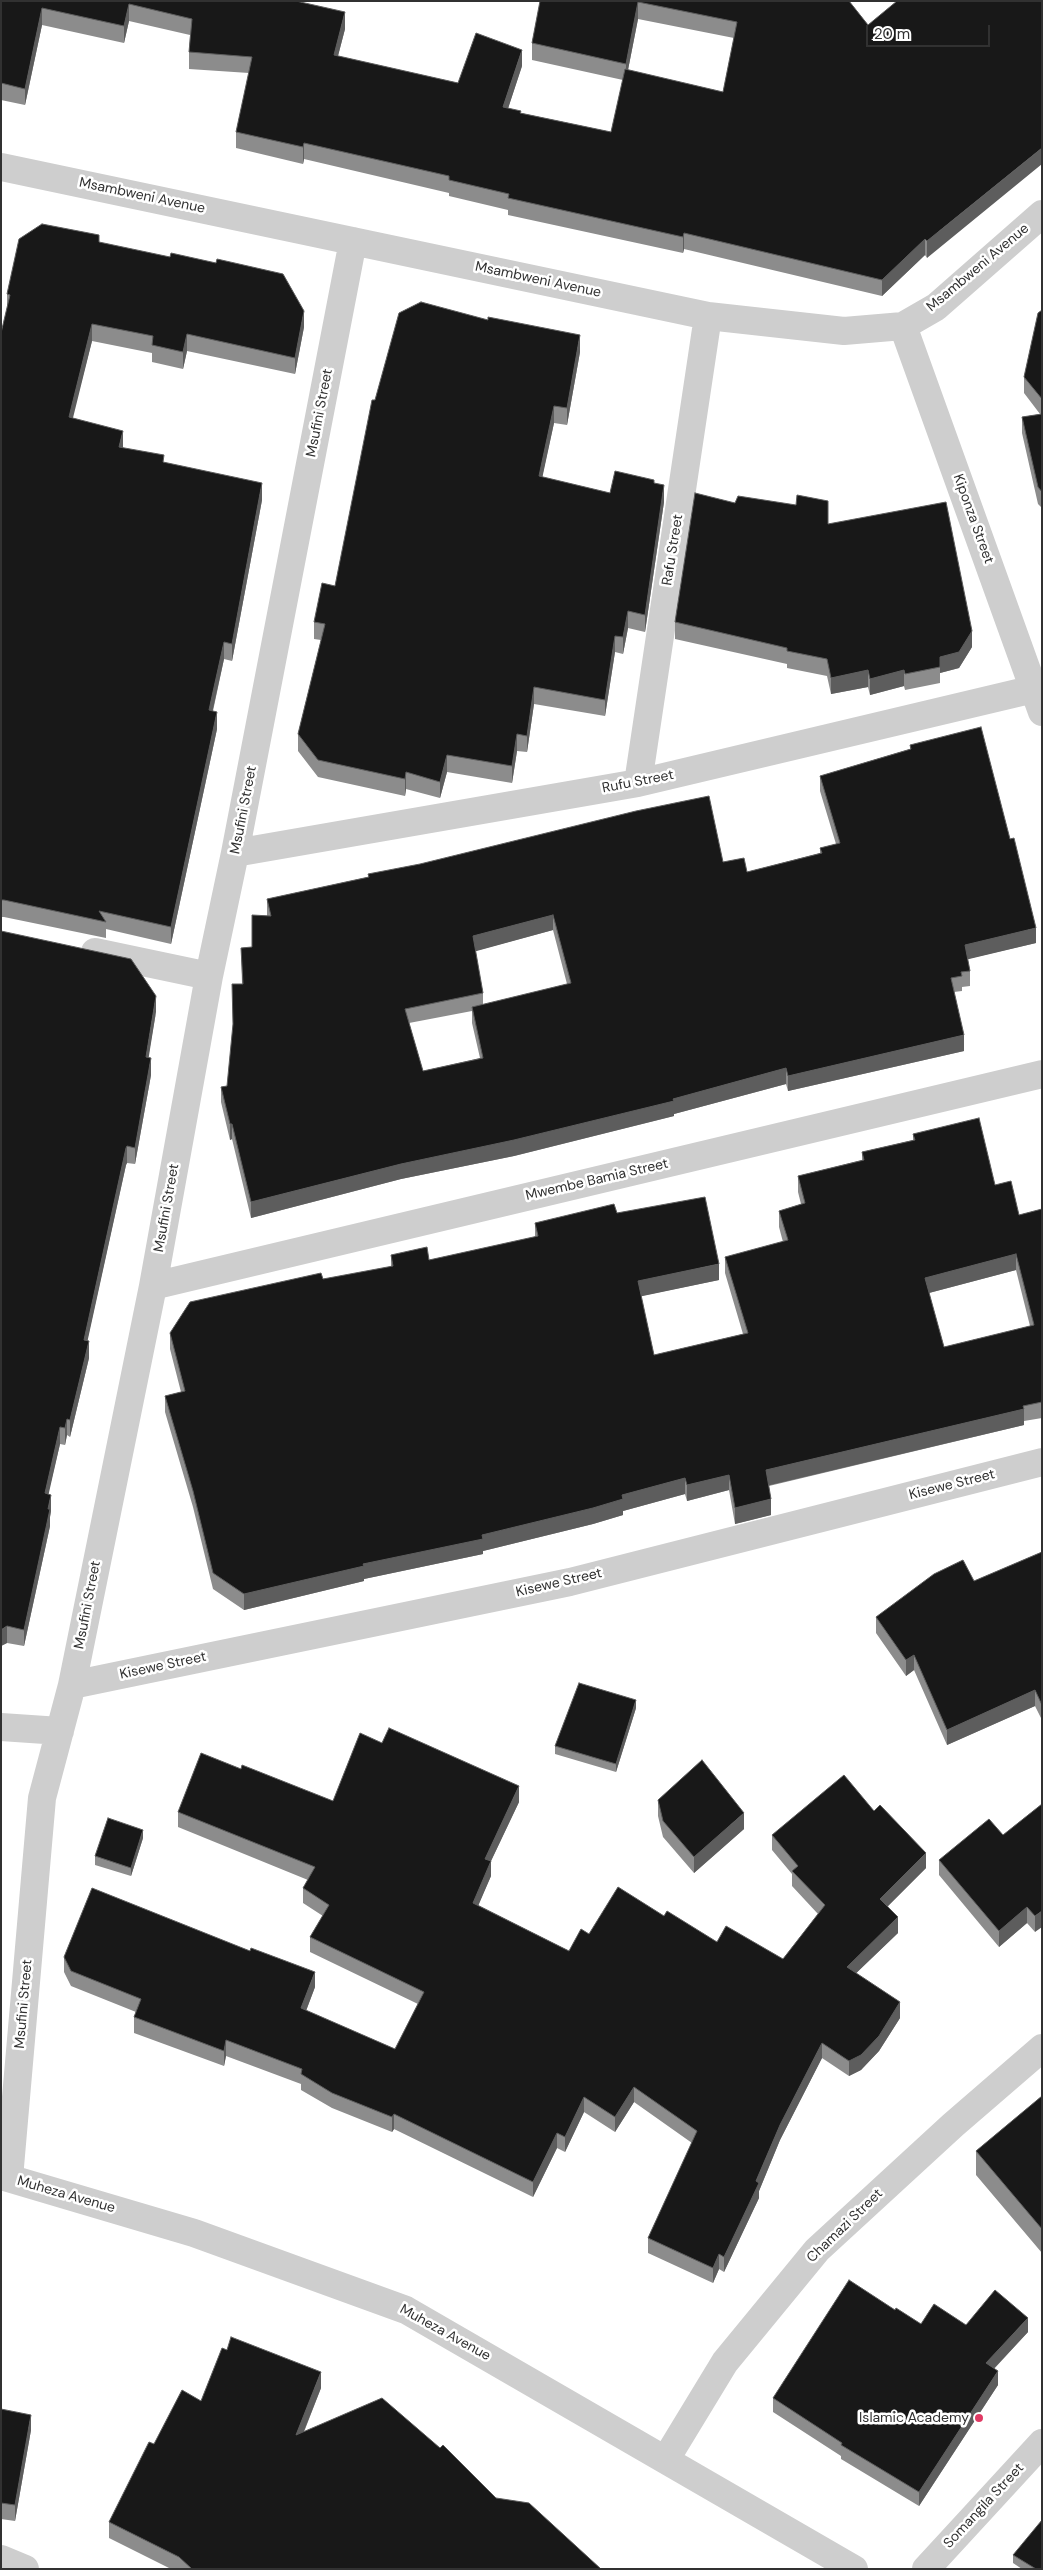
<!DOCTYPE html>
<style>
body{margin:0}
#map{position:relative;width:1043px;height:2570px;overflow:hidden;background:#fff;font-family:"DM Sans",sans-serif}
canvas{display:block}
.frame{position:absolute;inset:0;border:2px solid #313131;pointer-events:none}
.scale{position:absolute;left:866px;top:25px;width:124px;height:22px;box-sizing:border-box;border:2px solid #313131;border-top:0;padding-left:6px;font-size:15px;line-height:18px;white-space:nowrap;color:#313131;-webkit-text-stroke:4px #fff;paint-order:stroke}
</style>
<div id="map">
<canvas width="1043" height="2570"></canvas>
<div class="frame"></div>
<div class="scale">20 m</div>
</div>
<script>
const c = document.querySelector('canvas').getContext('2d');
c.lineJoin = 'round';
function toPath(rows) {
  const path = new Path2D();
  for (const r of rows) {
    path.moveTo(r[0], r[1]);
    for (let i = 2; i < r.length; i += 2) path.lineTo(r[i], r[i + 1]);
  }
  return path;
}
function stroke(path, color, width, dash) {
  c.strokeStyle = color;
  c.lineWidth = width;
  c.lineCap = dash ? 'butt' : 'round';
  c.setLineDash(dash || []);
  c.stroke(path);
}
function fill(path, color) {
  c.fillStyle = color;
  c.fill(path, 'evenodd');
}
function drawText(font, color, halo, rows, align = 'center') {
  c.font = font + ' "DM Sans",sans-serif';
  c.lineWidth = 5;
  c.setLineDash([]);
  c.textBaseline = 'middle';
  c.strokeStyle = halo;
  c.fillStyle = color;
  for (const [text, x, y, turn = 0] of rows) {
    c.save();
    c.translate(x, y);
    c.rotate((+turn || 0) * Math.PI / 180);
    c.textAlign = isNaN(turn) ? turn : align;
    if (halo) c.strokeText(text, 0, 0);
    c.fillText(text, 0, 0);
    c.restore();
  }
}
stroke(toPath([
 [1,167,708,316,844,331,903,326,936,307,1042,214],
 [903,326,1042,712],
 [638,783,708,316],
 [235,853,638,783,1042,687],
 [95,952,209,976],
 [153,1286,1042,1074],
 [72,1685,570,1582,1042,1462],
 [1,1727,60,1731],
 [1,2176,194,2233,406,2310,854,2569],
 [9,2178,42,1798,72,1685,153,1286,209,976,235,853,353,241],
 [666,2459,725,2362,817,2250,953,2125,1042,2048],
 [1,2559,25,2569],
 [926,2569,1042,2443]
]), '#cecece', 28);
fill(toPath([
 [1,1,296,1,345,29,338,56,458,83,522,66,508,108,521,113,611,132,623,80,532,60,532,43,540,2,537,1,849,1,868,25,1042,1,927,258,925,255,882,296,684,249,683,253,508,215,508,210,449,196,449,193,304,159,303,164,236,148,236,132,249,73,189,69,189,52,190,35,129,21,124,43,42,25,25,105,1,100],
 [638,19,734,38,723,92,628,70],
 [99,242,304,327,295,374,187,351,183,369,152,362,152,353,92,341,72,418,123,448,164,463,262,500,232,661,224,659,213,711,217,729,171,944,106,929,106,938,4,917,1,917,1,333,7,311,7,294],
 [1042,310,1042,508,1038,504,1022,433,1022,417,1040,414,1024,393,1024,377],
 [580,352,567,425,554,423,542,477,610,493,654,483,664,502,645,632,628,628,623,654,615,652,605,716,534,704,527,752,517,751,512,783,447,772,440,798,406,789,405,796,318,777,298,751,298,734,321,640,314,639,314,622,335,586,375,400],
 [828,524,972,647,959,668,940,673,940,683,905,690,904,686,870,695,868,687,831,694,827,676,787,668,787,664,675,639,675,622],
 [910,745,1036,943,967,959,970,971,970,986,962,987,962,991,954,992,964,1051,788,1091,786,1084,674,1114,674,1116,514,1156,401,1179,251,1218,232,1139,230,1140,221,1102,221,1087,227,1086,242,984,241,948,252,947,267,916,267,899,368,877,368,874,723,862,747,872,820,853,820,848,836,844,820,791,820,776,910,749],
 [553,930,567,984,483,1005,483,993,475,951],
 [472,1011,472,1023,480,1058,423,1071,409,1023],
 [156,1012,148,1058,151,1075,135,1164,127,1163,126,1165,87,1341,89,1358,70,1437,67,1435,65,1445,60,1444,48,1494,51,1511,50,1517,50,1526,24,1646,7,1643,1,1646],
 [913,1134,995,1185,1019,1215,1042,1209,1042,1418,1024,1421,1024,1425,769,1486,771,1515,735,1524,729,1490,687,1501,685,1494,623,1511,623,1515,593,1524,483,1551,483,1554,364,1579,364,1581,244,1610,213,1589,193,1507,165,1412,165,1396,181,1392,170,1349,170,1333,323,1279,391,1267,391,1255,429,1260,535,1237,535,1223,617,1213,719,1280,641,1296,654,1355,743,1334,725,1273,725,1257,783,1242,779,1227,779,1211,801,1204,798,1192,798,1176,862,1160,862,1152,913,1140],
 [1016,1270,1030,1326,944,1347,929,1293],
 [1042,1552,1042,1720,1035,1706,947,1745,914,1670,906,1676,876,1633,876,1617,974,1581],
 [636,1708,616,1772,555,1754,555,1746],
 [382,1743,519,1802,491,1861,491,1876,478,1905,569,1951,589,1934,664,1916,717,1942,783,1959,818,1914,792,1886,792,1874,772,1850,772,1835,874,1811,926,1868,888,1906,898,1933,856,1973,900,2018,879,2051,861,2070,849,2076,822,2058,780,2140,759,2191,759,2198,724,2272,719,2269,713,2283,648,2253,648,2238,692,2143,634,2102,615,2132,584,2112,565,2152,557,2148,533,2197,394,2129,392,2132,332,2108,301,2090,301,2084,226,2056,224,2066,134,2033,134,2017,136,2012,71,1986,64,1972,64,1957,315,1987,306,2011,395,2049,418,2004,310,1952,310,1937,323,1916,303,1903,303,1888,308,1880,178,1827,178,1812,241,1769,333,1801],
 [658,1800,744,1829,694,1873,663,1837,658,1816],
 [1042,1804,1035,1932,1027,1923,999,1947,939,1875,939,1860,1003,1835],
 [143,1838,131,1876,95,1865,95,1856],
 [1042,2096,1042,2253,976,2175,976,2151],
 [895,2310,921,2324,966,2325,1028,2332,994,2369,998,2385,919,2506,841,2459,841,2456,773,2412,773,2398],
 [321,2388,304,2432,496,2498,601,2569,171,2569,109,2538,109,2522,154,2444,201,2401],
 [1,2409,31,2430,15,2521,1,2519],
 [1013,2555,1042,2569,1022,2569,1013,2563]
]), '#8c8c8c');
fill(toPath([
 [638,2,638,19,626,80,626,64],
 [129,4,129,21,124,43,124,26],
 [42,8,42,25,25,105,25,89],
 [345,12,345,29,334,71,334,55],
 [522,50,522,66,503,124,503,107],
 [304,143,304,159,303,164,303,147],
 [1042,148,1042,164,927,258,927,241],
 [684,233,684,249,683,253,683,237],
 [925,239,925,255,882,296,882,280],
 [304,311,304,327,295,374,295,358],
 [92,324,92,341,69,434,69,417],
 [187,334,187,351,183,369,183,352],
 [580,335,580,352,567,425,567,408],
 [554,406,554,423,539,493,539,476],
 [123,431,123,448,119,447],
 [262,483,262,500,232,661,232,644],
 [664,485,664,502,645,632,645,615],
 [628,611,628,628,623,654,623,637],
 [972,631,972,647,959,668,940,673,940,657],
 [615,636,615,652,605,716,605,700],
 [224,642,224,659,209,727,209,710],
 [868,670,868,687,831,694,831,678],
 [904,670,904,686,870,695,870,679],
 [534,687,534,704,527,752,527,736],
 [217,712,217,729,171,944,171,927],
 [517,734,517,751,512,783,512,766],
 [447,755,447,772,440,798,440,782],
 [406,772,406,789,405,796,405,779],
 [553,915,553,930,473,952,473,936],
 [1036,928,1036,943,965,960,965,945],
 [156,996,156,1012,146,1074,146,1057],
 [964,1035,964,1051,788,1091,788,1076],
 [151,1058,151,1075,135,1164,135,1148],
 [786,1068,786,1084,674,1114,674,1116,514,1156,401,1179,251,1218,251,1202,401,1164,673,1099],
 [230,1124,232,1124,232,1139,230,1140],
 [127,1146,127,1163,126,1165,84,1357,84,1340,126,1148],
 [1016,1254,1016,1270,925,1294,925,1278],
 [719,1264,719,1280,638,1297,638,1281],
 [89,1341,89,1358,70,1437,70,1420],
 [1024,1409,1024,1425,766,1486,766,1470],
 [67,1419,67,1435,65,1445,65,1428],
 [60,1427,60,1444,45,1510,45,1493],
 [729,1475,729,1490,687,1501,687,1485],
 [685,1478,685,1494,623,1511,623,1515,593,1524,483,1551,483,1554,364,1579,364,1581,244,1610,244,1594,363,1564,482,1535,622,1495],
 [51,1495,51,1511,50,1517,50,1526,24,1646,24,1630],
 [771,1499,771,1515,735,1524,735,1508],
 [7,1626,7,1643,1,1646,1,1630],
 [914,1655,914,1670,906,1676,906,1660],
 [1035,1690,1035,1706,947,1745,947,1730],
 [636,1700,636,1708,616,1772,616,1764],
 [519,1786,519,1802,491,1861,491,1876,473,1918,473,1903,485,1859],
 [744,1813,744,1829,694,1873,694,1857],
 [143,1830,143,1838,131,1876,131,1868],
 [926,1853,926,1868,880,1914,880,1899],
 [1027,1907,1027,1923,999,1947,999,1931],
 [1042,1911,1042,1927,1035,1932,1035,1916],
 [898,1917,898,1933,847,1982,847,1967],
 [315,1972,315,1987,301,2024,301,2008],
 [900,2002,900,2018,879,2051,861,2070,849,2076,849,2061],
 [226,2040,226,2056,224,2066,224,2051],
 [822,2043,822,2058,780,2140,759,2191,759,2198,724,2272,724,2257,780,2125],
 [634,2087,634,2102,615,2132,615,2117],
 [584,2097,584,2112,565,2152,565,2137],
 [394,2114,394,2129,392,2132,392,2117],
 [557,2133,557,2148,533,2197,533,2182],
 [719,2254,719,2269,713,2283,713,2268],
 [1028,2318,1028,2332,986,2377,986,2363],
 [998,2371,998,2385,919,2506,919,2492],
 [321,2372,321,2388,296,2451,296,2435],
 [31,2415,31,2430,15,2521,15,2505]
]), '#5d5d5d');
const building = toPath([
 [1,1,296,1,345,12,334,55,458,83,476,33,522,50,503,107,521,111,520,113,611,132,625,69,723,92,737,22,638,2,626,64,532,43,540,1,849,1,868,25,897,1,1042,1,1042,148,927,241,925,239,882,280,684,233,683,237,508,198,509,194,449,180,449,176,304,143,303,147,236,132,252,57,189,52,192,19,129,4,124,26,42,8,25,89,1,83,1,1],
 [42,224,99,235,99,242,170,257,171,253,216,263,217,259,283,274,304,311,295,358,187,334,183,352,152,345,153,336,92,324,69,417,123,431,119,447,164,455,163,462,262,483,232,644,224,642,209,710,217,712,171,927,99,911,106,922,4,900,1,900,1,333,10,295,7,294,19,239,42,224],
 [421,302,488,320,488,317,580,335,567,408,554,406,539,476,610,493,615,471,654,480,654,483,664,485,645,615,628,611,623,637,615,636,605,700,534,687,527,736,517,734,512,766,447,755,440,782,406,772,405,779,318,760,298,734,325,624,314,622,322,583,335,586,372,400,375,400,399,313,421,302],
 [1042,310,1042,399,1024,377,1038,313,1042,310],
 [1042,414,1042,492,1038,487,1022,417,1042,414],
 [695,493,735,503,738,496,796,505,797,495,828,501,828,524,946,502,972,631,959,652,940,657,940,667,905,674,904,670,870,679,868,670,831,678,827,659,787,651,787,648,675,622,695,493],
 [981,727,1010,839,1014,838,1036,928,965,945,970,971,961,972,962,976,951,978,964,1035,788,1076,786,1068,673,1099,674,1101,514,1140,401,1164,251,1202,232,1124,230,1124,221,1087,227,1086,233,1024,232,984,243,984,241,948,252,947,252,915,271,916,267,899,369,877,368,874,420,864,636,811,709,796,723,862,744,858,747,872,822,853,820,848,840,843,820,776,911,749,910,745,981,727],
 [553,915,571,983,472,1007,483,1058,423,1071,405,1009,483,993,473,936,553,915],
 [1,931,131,959,156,996,146,1057,151,1058,135,1148,127,1146,126,1148,84,1340,89,1341,70,1420,67,1419,65,1428,60,1427,45,1493,51,1495,48,1509,50,1509,24,1630,7,1626,1,1630,1,931],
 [979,1118,995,1185,1011,1181,1019,1215,1042,1209,1042,1402,1023,1406,1024,1409,766,1470,771,1499,735,1508,729,1475,687,1485,685,1478,622,1495,623,1499,593,1508,482,1535,483,1539,363,1564,364,1566,244,1594,213,1573,193,1491,165,1396,185,1391,170,1333,190,1302,321,1273,323,1279,393,1266,391,1255,427,1247,429,1260,538,1236,535,1223,614,1204,617,1213,705,1197,719,1264,638,1281,654,1355,748,1333,725,1257,788,1240,779,1211,805,1203,798,1176,864,1160,862,1152,915,1140,913,1134,979,1118],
 [1016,1254,1034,1325,944,1347,925,1278,1016,1254],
 [1042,1552,1042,1705,1035,1690,947,1730,914,1655,906,1660,876,1617,934,1574,963,1560,974,1581,1042,1552],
 [579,1683,636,1700,616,1764,555,1746,579,1683],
 [389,1728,519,1786,485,1859,491,1861,473,1903,569,1951,581,1929,589,1934,618,1887,664,1916,667,1911,717,1942,726,1926,783,1959,825,1905,792,1871,798,1866,772,1835,844,1775,874,1811,880,1805,926,1853,880,1899,898,1917,847,1967,900,2002,879,2036,861,2055,849,2061,822,2043,780,2125,756,2181,759,2183,724,2257,719,2254,713,2268,648,2238,697,2131,634,2087,615,2117,584,2097,565,2137,557,2133,533,2182,394,2114,392,2117,332,2093,301,2074,302,2069,226,2040,224,2051,134,2017,141,1999,71,1971,64,1957,92,1888,250,1951,251,1948,315,1972,301,2008,395,2049,424,1992,310,1937,329,1905,303,1888,315,1867,178,1812,201,1753,241,1769,242,1765,333,1801,360,1733,382,1743,389,1728],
 [702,1760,744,1813,694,1857,663,1821,658,1800,702,1760],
 [1042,1804,1042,1911,1035,1916,1027,1907,999,1931,939,1860,989,1819,1003,1835,1042,1804],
 [108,1818,143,1830,131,1868,95,1856,108,1818],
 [1042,2096,1042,2229,976,2151,1042,2096],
 [849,2280,895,2310,896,2308,921,2324,934,2304,966,2325,995,2290,1028,2318,986,2363,998,2371,919,2492,841,2445,842,2443,773,2398,849,2280],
 [231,2337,321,2372,296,2435,382,2398,440,2448,443,2445,496,2498,529,2503,601,2569,192,2569,179,2557,109,2522,149,2442,154,2444,182,2390,201,2401,222,2348,227,2350,231,2337],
 [1,2409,31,2415,15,2505,1,2503,1,2409],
 [1042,2520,1042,2569,1036,2569,1013,2555,1042,2520]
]);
fill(building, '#181818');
stroke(building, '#5d5d5d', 1);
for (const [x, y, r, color] of [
 [979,2418,5,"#e03a64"]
]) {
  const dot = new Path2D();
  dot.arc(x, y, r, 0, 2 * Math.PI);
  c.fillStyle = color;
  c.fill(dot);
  stroke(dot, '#fff', 2);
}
drawText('14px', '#313131', '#fff', [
 ["Msambweni Avenue",142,196,12],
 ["Msambweni Avenue",978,268,-40],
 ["Msambweni Avenue",538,280,12],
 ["Msufini Street",320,413,-79],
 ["Kiponza Street",973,519,70],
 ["Rafu Street",673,550,-81],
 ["Rufu Street",638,782,-11],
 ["Msufini Street",244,810,-79],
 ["Mwembe Bamia Street",597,1180,-13],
 ["Msufini Street",167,1208,-80],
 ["Kisewe Street",952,1485,-14],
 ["Kisewe Street",559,1583,-13],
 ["Msufini Street",88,1605,-79],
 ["Kisewe Street",163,1666,-12],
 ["Msufini Street",24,2004,-85],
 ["Muheza Avenue",66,2195,16],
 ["Chamazi Street",845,2226,-44],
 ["Muheza Avenue",445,2333,29],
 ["Somangila Street",984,2506,-47]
]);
drawText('14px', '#313131', '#fff', [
 ["Islamic Academy",969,2418]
], 'right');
</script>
